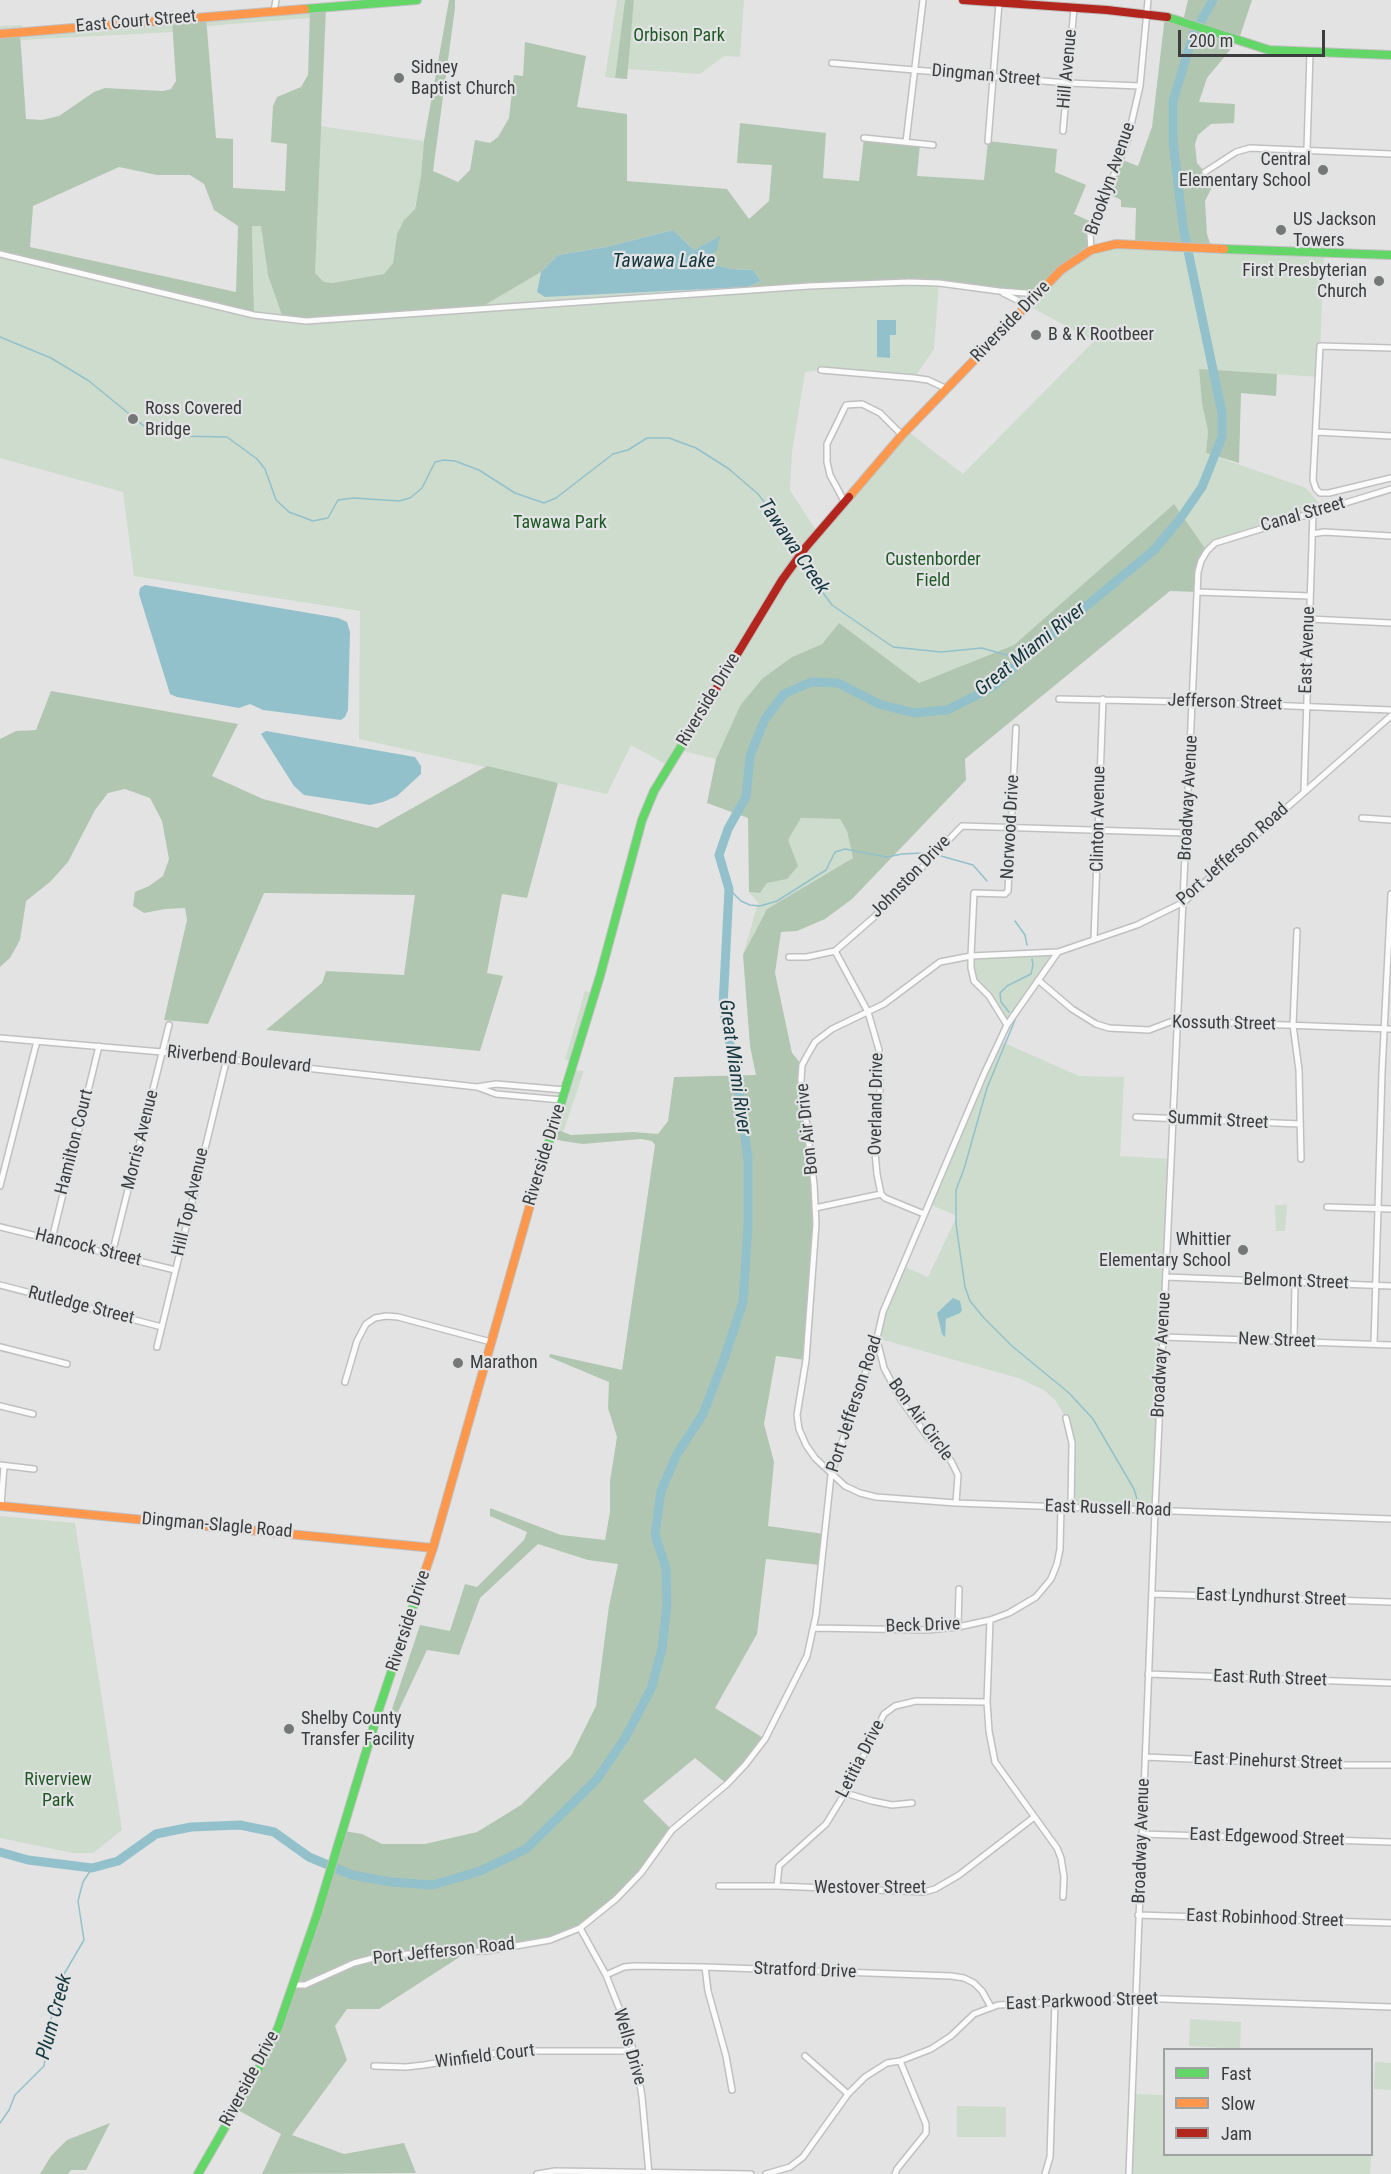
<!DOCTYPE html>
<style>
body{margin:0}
#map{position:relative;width:1391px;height:2174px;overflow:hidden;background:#e3e3e3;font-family:"Roboto Condensed",sans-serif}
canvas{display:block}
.legend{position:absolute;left:1163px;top:2048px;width:210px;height:108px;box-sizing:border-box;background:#e2e3e4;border:2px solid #a0a1a1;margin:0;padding:8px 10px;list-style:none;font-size:18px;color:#3c3d3d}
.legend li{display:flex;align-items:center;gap:12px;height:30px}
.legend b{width:30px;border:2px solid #a0a1a1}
.scale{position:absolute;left:1178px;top:30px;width:147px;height:27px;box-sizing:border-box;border:3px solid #3c3d3d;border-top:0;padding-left:8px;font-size:18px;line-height:21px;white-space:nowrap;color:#3c3d3d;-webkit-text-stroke:4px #e2e3e4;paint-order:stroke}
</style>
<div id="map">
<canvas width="1391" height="2174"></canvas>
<ul class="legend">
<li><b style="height:8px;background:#63d668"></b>Fast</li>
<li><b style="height:8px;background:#ff974d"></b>Slow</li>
<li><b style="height:8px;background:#b3261e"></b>Jam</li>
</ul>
<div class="scale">200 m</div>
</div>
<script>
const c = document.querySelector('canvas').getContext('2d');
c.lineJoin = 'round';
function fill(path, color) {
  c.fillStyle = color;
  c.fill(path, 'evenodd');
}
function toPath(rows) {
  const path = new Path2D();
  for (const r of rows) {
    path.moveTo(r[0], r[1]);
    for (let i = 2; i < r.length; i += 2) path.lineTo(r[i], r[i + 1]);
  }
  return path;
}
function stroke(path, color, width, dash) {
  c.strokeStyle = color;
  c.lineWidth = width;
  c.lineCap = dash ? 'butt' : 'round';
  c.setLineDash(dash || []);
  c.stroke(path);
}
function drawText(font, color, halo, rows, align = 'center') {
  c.font = font + ' "Roboto Condensed",sans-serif';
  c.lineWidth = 4.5;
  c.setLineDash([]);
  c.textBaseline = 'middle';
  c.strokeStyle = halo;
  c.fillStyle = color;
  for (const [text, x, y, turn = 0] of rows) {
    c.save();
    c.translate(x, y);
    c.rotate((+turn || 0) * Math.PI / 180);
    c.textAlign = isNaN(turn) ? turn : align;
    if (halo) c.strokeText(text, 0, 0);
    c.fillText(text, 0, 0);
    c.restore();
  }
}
fill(toPath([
 [617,0,625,0,615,78,605,77],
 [634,0,744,0,740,57,724,56,700,74,627,69],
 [310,9,310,18,207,26,206,17],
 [172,19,173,32,21,40,20,33,0,34,0,26,22,25,22,32],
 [320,126,424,141,422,177,414,210,404,220,397,234,393,263,384,274,332,283,324,282,315,273],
 [252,226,262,226,268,275,478,309,541,272,537,292,545,297,726,288,748,287,749,290,939,283,934,349,914,378,821,370,805,372,792,452,790,490,817,532,906,430,963,474,1094,341,1027,305,1076,259,1116,244,1324,253,1319,377,1199,369,1202,404,1208,431,1206,453,1306,488,1324,509,1232,536,1207,551,1174,504,1014,645,919,683,839,623,822,644,792,657,740,706,716,759,679,750,669,766,631,745,607,794,359,739,360,611,134,576,123,492,0,458,0,254,254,296],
 [801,818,840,819,847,831,853,858,767,909,743,955,758,903,749,892,760,893,767,883,787,879,788,840],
 [1058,952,1007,1025,974,981,971,956],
 [585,991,594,993,574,1061,565,1060],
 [1000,1041,1079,1076,1124,1077,1120,1156,1171,1159,1155,1511,1071,1507,1072,1443,1066,1418,1055,1400,1044,1390,1018,1378,877,1338,883,1312,903,1266,928,1277,957,1216,929,1204],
 [571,1070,584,1071,563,1132,553,1128],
 [1275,1205,1287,1205,1285,1231,1276,1231],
 [0,1516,75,1523,122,1830,93,1853,73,1853,0,1838],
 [1190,2019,1241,2022,1240,2049,1189,2046],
 [1375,2062,1391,2063,1391,2090,1374,2089],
 [1131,2094,1164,2095,1164,2154,1371,2155,1370,2174,1129,2174],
 [957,2106,1006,2107,1006,2137,957,2137]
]), '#cddccd');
fill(toPath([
 [449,0,455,0,455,8,433,171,458,182,470,170,475,140,490,143,498,137,509,118,514,75,523,76,525,42,586,56,577,107,627,114,627,181,727,189,749,219,769,201,772,165,737,163,740,123,826,133,823,178,859,181,864,138,920,144,917,176,984,180,988,141,1057,149,1055,172,1086,185,1074,214,1094,223,1090,234,1091,250,1076,259,1038,294,934,282,749,290,748,287,761,281,753,270,732,269,701,262,719,237,694,250,673,230,606,247,558,255,541,272,478,309,306,321,283,318,268,275,261,226,252,226,254,315,0,254,0,34,20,33,26,119,42,120,59,116,94,92,105,88,163,91,171,89,176,81,172,19,206,17,216,138,233,139,233,188,285,191,287,144,271,142,273,106,277,97,301,87,308,75,310,9,326,8,315,273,324,282,332,283,384,274,393,263,397,234,404,220,415,209,421,177,424,141],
 [119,167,157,175,190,175,204,184,214,210,238,226,236,292,30,247,33,206],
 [625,0,634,0,627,79,615,78],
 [1188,0,1252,0,1239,39,1207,78,1199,102,1235,104,1234,123,1211,124,1198,135,1195,144,1197,163,1205,172,1212,187,1205,201,1207,234,1212,249,1135,244,1136,208,1121,207,1121,200,1107,193,1120,159,1138,166,1152,127,1165,16,1183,21],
 [1199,369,1277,374,1276,396,1241,393,1239,463,1206,453,1208,431,1202,404],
 [1174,504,1207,551,1201,561,1197,592,1170,591,965,759,966,780,852,899,825,919,797,931,781,932,775,973,792,1053,802,1065,816,1224,806,1360,776,1356,764,1424,774,1462,768,1526,824,1534,820,1565,766,1559,757,1634,715,1708,765,1739,727,1784,695,1758,643,1801,672,1830,641,1873,580,1928,550,1940,469,1951,379,2009,347,2009,335,2026,347,2060,292,2135,344,2154,404,2143,416,2173,262,2174,281,2134,236,2109,278,2028,344,1831,362,1834,382,1844,425,1844,477,1832,521,1805,571,1756,596,1706,609,1606,618,1564,588,1560,538,1544,480,1598,459,1655,427,1650,397,1714,391,1712,420,1625,450,1631,465,1584,477,1587,524,1540,527,1532,490,1516,490,1508,561,1535,605,1540,610,1512,610,1481,617,1437,608,1408,609,1382,549,1357,550,1354,622,1370,655,1145,652,1141,641,1139,583,1144,563,1141,550,1138,553,1128,571,1135,633,1132,658,1134,668,1121,674,1077,756,1075,750,1046,743,955,767,909,853,858,847,831,840,819,801,818,788,840,798,866,787,879,767,883,760,893,749,892,748,818,707,803,716,759,740,706,762,679,792,657,822,644,839,623,919,683,1014,645],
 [51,691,238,724,212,776,263,799,377,828,487,766,558,783,527,898,502,894,487,973,503,976,480,1051,266,1030,322,983,326,971,404,975,415,895,264,893,208,1024,164,1020,187,920,185,908,165,909,144,913,133,906,135,892,149,886,163,876,169,859,162,821,150,798,125,789,108,793,95,810,68,862,50,882,26,901,20,940,10,958,0,967,0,739,16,731,36,730],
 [110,2123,86,2170,71,2170,68,2174,40,2174,51,2156,67,2140]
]), '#b0c6b0');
fill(toPath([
 [673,230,694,250,720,236,717,250,702,262,732,269,753,270,761,281,748,287,545,297,537,292,541,272,558,255,606,247],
 [877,320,896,320,896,335,890,335,890,358,877,357],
 [145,585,338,618,347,622,350,632,348,710,345,717,341,720,263,710,250,704,239,708,177,697,170,694,139,594,140,588],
 [266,731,415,757,421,766,421,774,397,796,383,802,370,805,304,795,294,786,261,734],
 [953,1298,960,1301,962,1310,960,1313,946,1319,945,1337,942,1334,937,1313]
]), '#92c1cb');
stroke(toPath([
 [0,337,51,358,89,381,150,431,176,436,227,437,257,459,265,469,276,500,289,512,313,521,328,518,338,500,354,498,399,501,410,498,422,488,435,462,444,460,455,461,479,470,515,493,544,503,556,498,613,454,628,450,647,438,669,438,696,448,729,469,758,494,784,527,796,556],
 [799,560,832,605,893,647,941,652,982,648,1006,655,1032,651],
 [941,856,973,865,987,881],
 [729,889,741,901,750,905,760,906,777,901,826,870,835,852,845,849,887,857,902,854,923,853],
 [1015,921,1025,935,1027,945],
 [1009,1012,1001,1002,1000,993,1007,986,1031,974,1033,965,1032,959],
 [1015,1020,987,1088,964,1169,956,1190,956,1224,965,1287,970,1301,984,1318,1012,1346,1069,1393,1093,1419,1134,1489,1137,1499],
 [0,2123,9,2110,15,2095,44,2066,51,2019,60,1981,84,1940,78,1901,83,1882,92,1868]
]), '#92c1cb', 1.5);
stroke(toPath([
 [0,1852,28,1860,92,1868,118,1861,156,1834,191,1827,240,1825,274,1832,309,1857,352,1875,391,1882,433,1885,480,1871,526,1849,597,1779,625,1738,651,1689,662,1649,667,1604,666,1568,655,1535,661,1491,677,1454,703,1414,723,1362,743,1302,748,1226,748,1159,737,1081,723,1006,729,889,719,855,728,829,746,797,750,756,765,719,784,694,811,682,838,683,879,704,914,713,947,710,979,694,994,686,1032,651,1154,550,1180,519,1202,487,1222,437,1222,413,1183,227,1173,141,1173,101,1193,35,1213,0]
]), '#92c1cb', 9);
const street = toPath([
 [274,11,276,0],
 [832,63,1067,83,1140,86],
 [1063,131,1074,8],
 [864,138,933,145],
 [988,141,999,3],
 [906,142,923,0],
 [1307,149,1310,53],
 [1205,172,1236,152,1250,148,1391,154],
 [1091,250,1090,234,1127,142,1140,86,1148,0],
 [0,254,254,315,306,321,809,286,909,282,939,283,999,291,1038,294],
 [1003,293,1027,305],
 [1391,348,1320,346,1313,480,1316,489,1320,493,1329,493,1391,478],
 [821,370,914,378,928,380,947,389],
 [1316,432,1391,436],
 [844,501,830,475,827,462,827,444,846,405,862,404,880,413,902,435],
 [1312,534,1324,532,1391,536],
 [1197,592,1310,596],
 [1309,619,1391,623],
 [1059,699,1193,702,1391,710],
 [1304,792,1313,512],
 [1362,818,1391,820],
 [1297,931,1293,1025,1299,1070,1301,1159],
 [1094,939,1103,699],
 [835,951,868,1012,879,1050,880,1096,875,1152,877,1174,881,1194],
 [1058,952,971,956,940,962,884,1004,832,1029,815,1042,808,1054,802,1065,801,1080,814,1184,816,1224,806,1360,797,1415,799,1429,806,1445,815,1458,845,1486,860,1493,876,1497,956,1503,1391,1519],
 [789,957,807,957,835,951,873,918,962,826,1187,833],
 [1038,980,1072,1009,1096,1024,1109,1028,1149,1030,1170,1022,1179,1021,1391,1029],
 [1007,1025,989,996,974,981,971,968,971,956,974,893,1005,894,1008,891,1016,728],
 [0,1038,162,1052,477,1087],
 [562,1100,496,1094,477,1087,496,1084,565,1090],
 [1136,1117,1300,1124],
 [0,1186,37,1041],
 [1327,1207,1391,1209],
 [815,1208,881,1194,885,1198,924,1214],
 [0,1227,175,1270],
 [52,1239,99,1046],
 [112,1254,169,1025],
 [1166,1277,1391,1286],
 [0,1285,162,1327],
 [1163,1337,1391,1345],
 [877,1340,884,1368,901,1400,927,1436,951,1461,958,1475,956,1503],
 [1294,1341,1295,1282],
 [1374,1344,1382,1072,1391,894],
 [0,1347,67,1364],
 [157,1347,227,1058],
 [345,1382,357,1341,366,1324,375,1318,386,1316,398,1317,491,1342],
 [0,1406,33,1414],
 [1066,1418,1072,1443,1071,1507],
 [0,1465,34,1469],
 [1,1506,4,1466],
 [1152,1594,1391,1602],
 [990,1620,987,1702,989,1731,995,1762,1057,1848,1061,1858,1064,1877,1063,1897],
 [958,1627,959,1589],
 [814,1628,928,1630,958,1627,990,1620,1009,1613,1036,1597,1051,1579,1057,1564,1060,1549,1061,1506],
 [1148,1674,1391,1683],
 [1145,1757,1328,1765,1391,1765],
 [845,1793,872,1801,892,1805,912,1803],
 [1142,1834,1391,1842],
 [719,1886,777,1886,924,1892,935,1889,959,1875,1033,1818],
 [777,1886,779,1866,826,1824,845,1793,884,1714,895,1706,916,1701,987,1702],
 [1138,1915,1391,1923],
 [580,1928,606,1975,627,2028,637,2065,642,2097,649,2174],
 [705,1967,708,1991,726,2056,732,2090],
 [606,1975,624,1967,634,1966,705,1967,951,1976,964,1978,974,1983,982,1991,991,2007],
 [294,1985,305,1985,354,1963,385,1955,486,1951,550,1940,580,1928,616,1899,641,1873,672,1830,727,1784,745,1765,765,1739,807,1656,816,1615,831,1475,877,1338,883,1312,984,1074,1007,1025,1058,952,1137,925,1184,902,1242,847,1391,716],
 [805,2056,848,2094],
 [374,2066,406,2067,424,2065,509,2051,622,2051,633,2050],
 [537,2174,555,2171,751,2174],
 [766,2174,790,2167,803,2157,848,2094,865,2077,887,2063,900,2061,931,2049,951,2036,974,2014,998,2005,1135,1998,1391,2007],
 [895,2174,897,2169,926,2133,926,2124,900,2061],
 [1045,2174,1050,2157,1055,2002],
 [1129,2174,1155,1511,1198,572,1201,561,1207,551,1215,543,1391,489]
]);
const fast = toPath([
 [305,9,417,0],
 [1167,17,1269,50,1391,55],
 [1224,249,1391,255],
 [534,1191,600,976,642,820,654,791,704,709],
 [198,2174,259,2068,278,2028,317,1915,379,1709,415,1601]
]);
const slow = toPath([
 [0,34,305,9],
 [849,497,902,435,1061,270,1091,250,1116,244,1224,249],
 [0,1506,433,1548],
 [415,1601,433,1548,534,1191]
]);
const jam = toPath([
 [963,0,1107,10,1167,17],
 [704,709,782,580,806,547,849,497]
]);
stroke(street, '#c0c0c0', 8);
stroke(fast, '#c0c0c0', 10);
stroke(slow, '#c0c0c0', 10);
stroke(jam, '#c0c0c0', 10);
stroke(street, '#fbfbfb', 5);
stroke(fast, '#63d668', 8);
stroke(slow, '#ff974d', 8);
stroke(jam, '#b3261e', 8);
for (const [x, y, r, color] of [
 [399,78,6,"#767777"],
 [1323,170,6,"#767777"],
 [1281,230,6,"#767777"],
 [1379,281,6,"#767777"],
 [1036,335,6,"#767777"],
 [133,419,6,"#767777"],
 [1243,1250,6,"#767777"],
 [458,1363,6,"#767777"],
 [289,1729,6,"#767777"]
]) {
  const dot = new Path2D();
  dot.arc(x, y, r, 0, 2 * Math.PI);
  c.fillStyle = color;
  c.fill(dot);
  stroke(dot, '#e2e3e4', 2);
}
drawText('18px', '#3c3d3d', '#e2e3e4', [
 ["East Court Street",136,22,-5],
 ["Hill Avenue",1068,69,-85],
 ["Dingman Street",986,76,5],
 ["Brooklyn Avenue",1111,179,-71],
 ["Riverside Drive",1011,322,-46],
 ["Canal Street",1303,515,-16],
 ["East Avenue",1308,650,-88],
 ["Riverside Drive",709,700,-59],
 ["Jefferson Street",1225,703,2],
 ["Broadway Avenue",1189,798,-87],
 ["Clinton Avenue",1099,819,-89],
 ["Norwood Drive",1011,827,-87],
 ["Port Jefferson Road",1233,855,-42],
 ["Johnston Drive",911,877,-46],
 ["Kossuth Street",1224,1024,1],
 ["Riverbend Boulevard",239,1060,6],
 ["Overland Drive",877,1104,-89],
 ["Summit Street",1218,1121,3],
 ["Bon Air Drive",808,1129,-96],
 ["Morris Avenue",141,1140,-76],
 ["Hamilton Court",75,1142,-76],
 ["Riverside Drive",545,1155,-73],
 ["Hill Top Avenue",191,1202,-77],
 ["Hancock Street",88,1248,14],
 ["Belmont Street",1296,1282,2],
 ["Rutledge Street",81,1306,14],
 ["New Street",1277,1341,2],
 ["Broadway Avenue",1162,1355,-87],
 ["Port Jefferson Road",855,1404,-72],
 ["Bon Air Circle",920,1420,54],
 ["East Russell Road",1108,1509,2],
 ["Dingman-Slagle Road",217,1526,5],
 ["East Lyndhurst Street",1271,1598,2],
 ["Riverside Drive",409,1621,-72],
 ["Beck Drive",923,1626,-2],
 ["East Ruth Street",1270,1679,2],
 ["Letitia Drive",861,1759,-63],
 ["East Pinehurst Street",1268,1762,2],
 ["East Edgewood Street",1267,1838,2],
 ["Broadway Avenue",1142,1841,-88],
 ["Westover Street",870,1888],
 ["East Robinhood Street",1265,1919,2],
 ["Port Jefferson Road",444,1952,-6],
 ["Stratford Drive",805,1971,2],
 ["East Parkwood Street",1082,2002,-2],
 ["Wells Drive",629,2047,74],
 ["Winfield Court",485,2057,-7],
 ["Riverside Drive",250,2079,-62]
]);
drawText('18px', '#205926', '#e2e3e4', [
 ["Orbison Park",679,36],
 ["Tawawa Park",560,523],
 ["Custenborder",933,560],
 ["Field",933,581],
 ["Riverview",58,1780],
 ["Park",58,1801]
]);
drawText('18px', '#3c3d3d', '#e2e3e4', [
 ["Sidney",411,68],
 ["Baptist Church",411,89],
 ["Central",1311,160,"right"],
 ["Elementary School",1311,181,"right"],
 ["US Jackson",1293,220],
 ["Towers",1293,241],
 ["First Presbyterian",1367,271,"right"],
 ["Church",1367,292,"right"],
 ["B & K Rootbeer",1048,335],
 ["Ross Covered",145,409],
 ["Bridge",145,430],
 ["Whittier",1231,1240,"right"],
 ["Elementary School",1231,1261,"right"],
 ["Marathon",470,1363],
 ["Shelby County",301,1719],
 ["Transfer Facility",301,1740]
], 'left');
drawText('italic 20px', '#15373e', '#e2e3e4', [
 ["Tawawa Lake",664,262],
 ["Tawawa Creek",793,547,56],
 ["Great Miami River",1031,650,-39],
 ["Great Miami River",734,1067,82],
 ["Plum Creek",55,2017,-75]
]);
</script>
